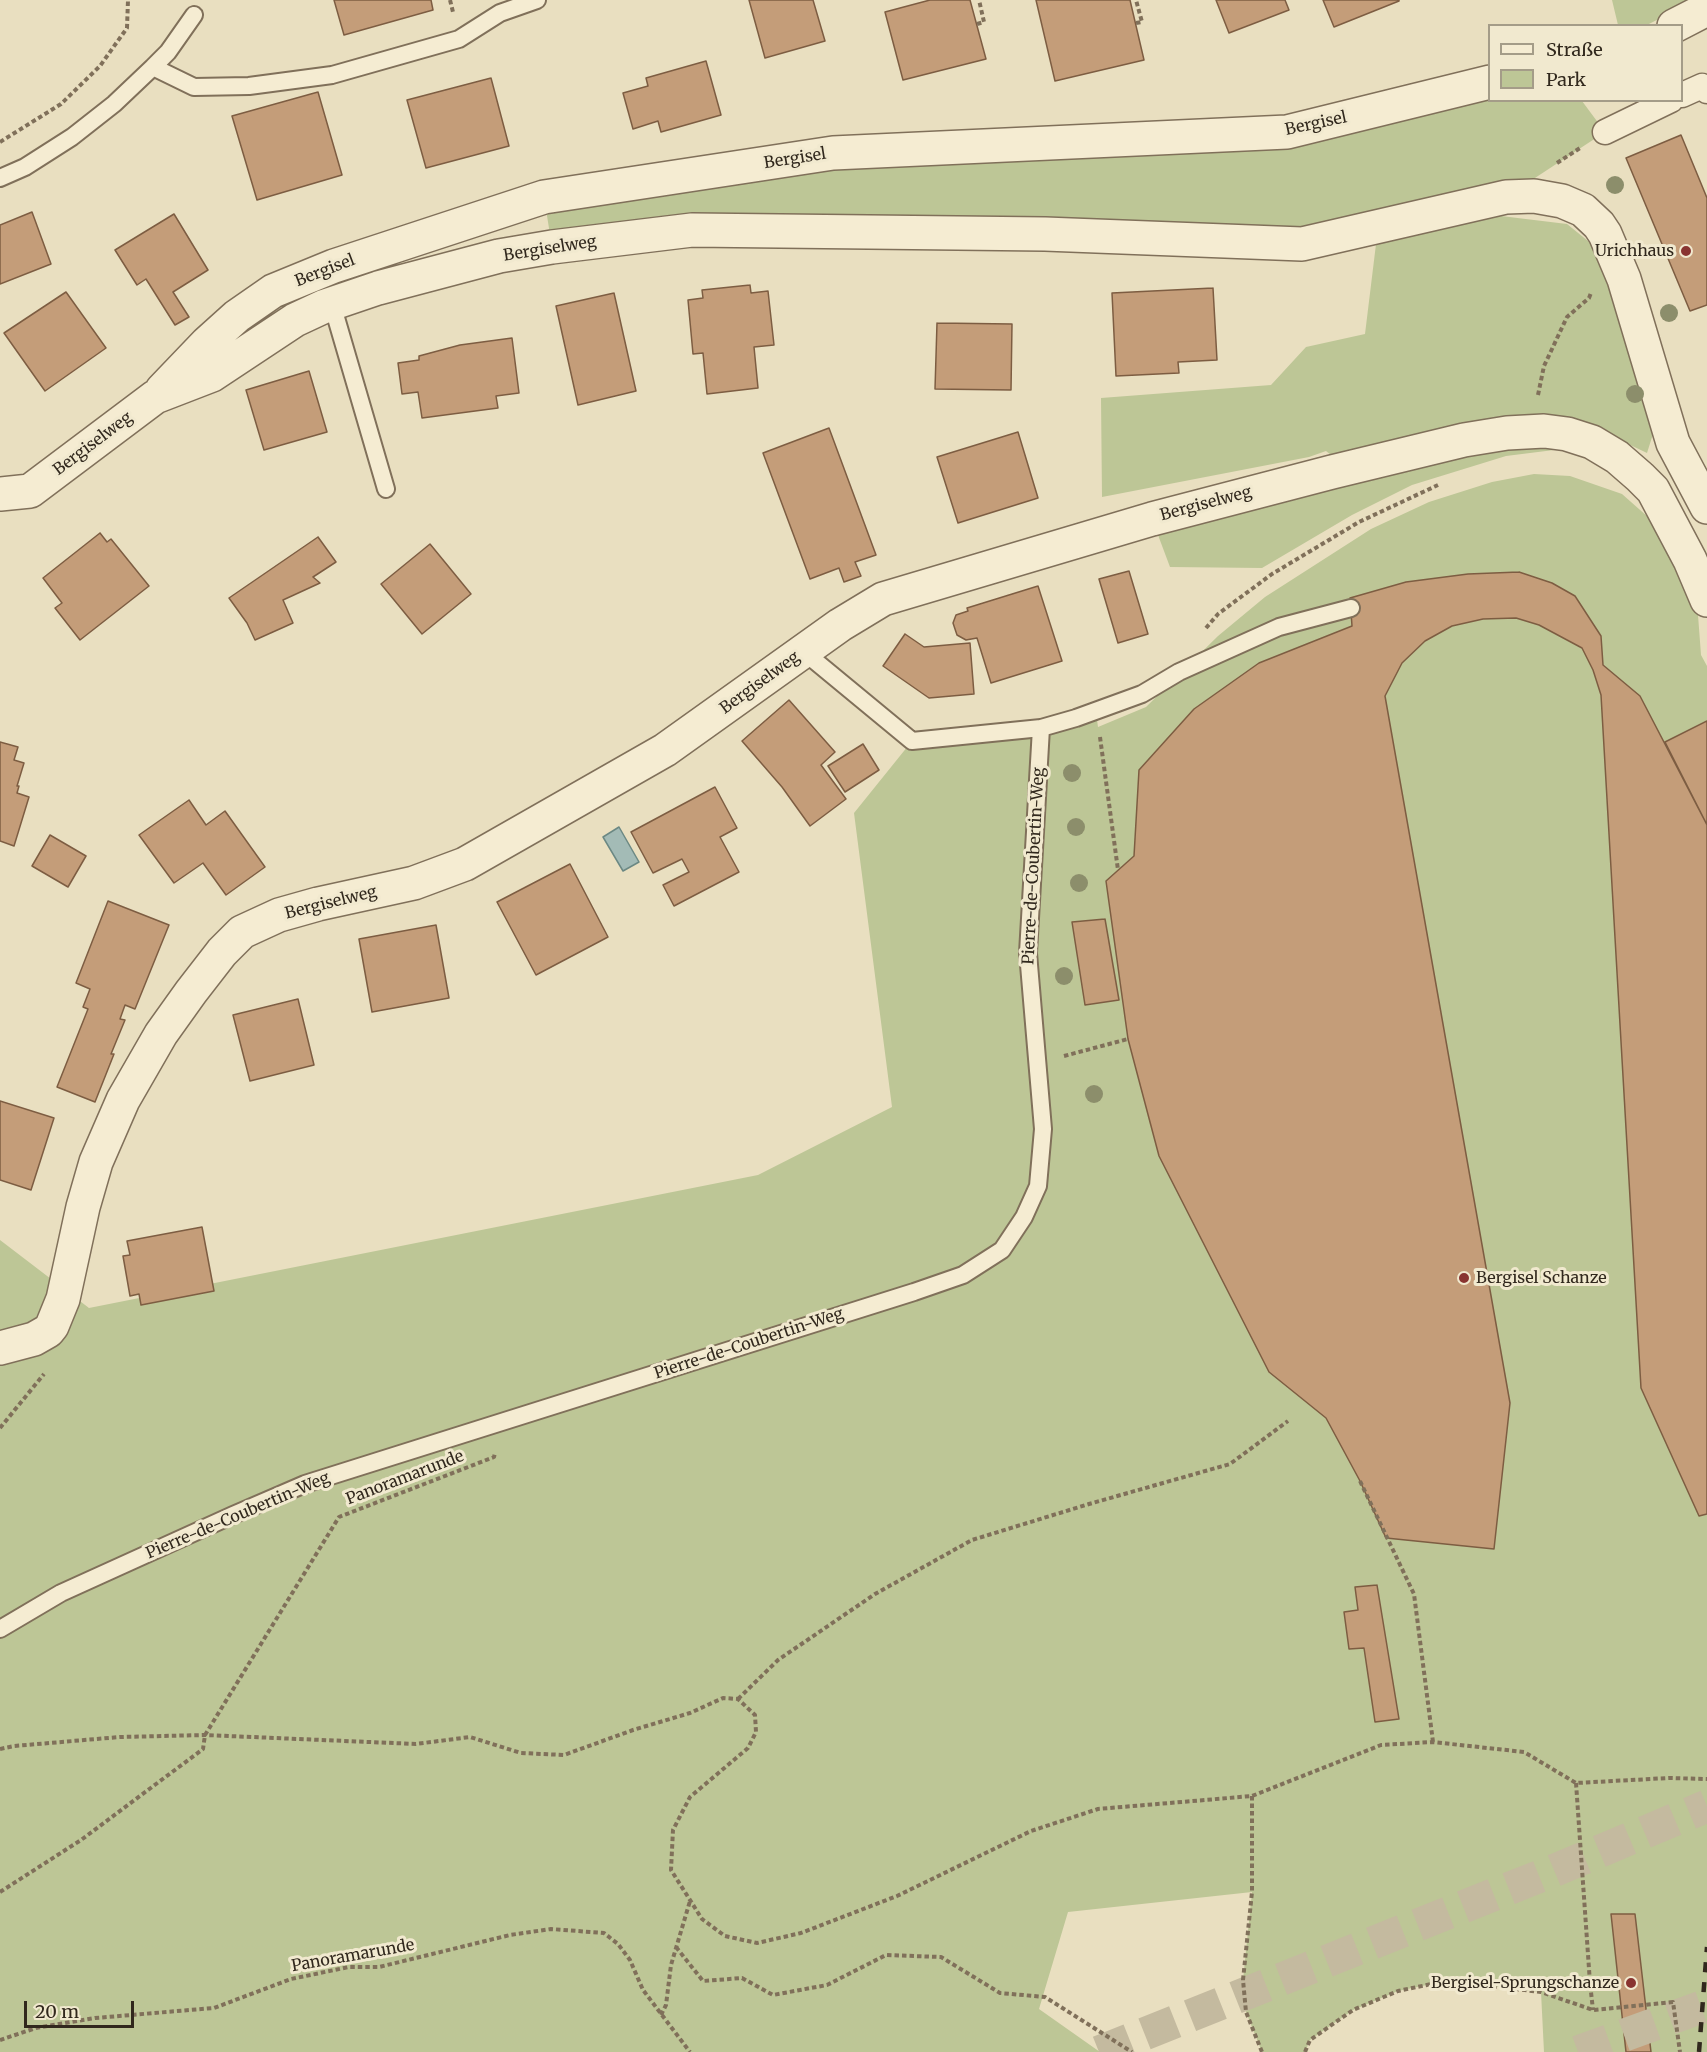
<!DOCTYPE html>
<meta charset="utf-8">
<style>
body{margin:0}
#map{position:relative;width:1707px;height:2052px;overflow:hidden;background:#e9dfc0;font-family:Merriweather,serif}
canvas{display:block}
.legend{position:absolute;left:1488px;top:24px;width:195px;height:78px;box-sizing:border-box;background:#f1e9cf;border:2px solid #a49c88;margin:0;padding:8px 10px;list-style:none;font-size:18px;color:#31281d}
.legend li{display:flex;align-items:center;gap:12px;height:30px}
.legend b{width:30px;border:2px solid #a49c88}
.scale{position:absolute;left:24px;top:2001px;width:110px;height:27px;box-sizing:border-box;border:3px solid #31281d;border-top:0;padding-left:8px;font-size:18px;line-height:21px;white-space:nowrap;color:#31281d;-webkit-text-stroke:4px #f1e9cf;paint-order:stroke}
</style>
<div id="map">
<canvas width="1707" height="2052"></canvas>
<ul class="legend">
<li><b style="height:8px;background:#f5ecd2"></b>Straße</li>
<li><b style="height:16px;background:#bdc696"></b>Park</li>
</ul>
<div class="scale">20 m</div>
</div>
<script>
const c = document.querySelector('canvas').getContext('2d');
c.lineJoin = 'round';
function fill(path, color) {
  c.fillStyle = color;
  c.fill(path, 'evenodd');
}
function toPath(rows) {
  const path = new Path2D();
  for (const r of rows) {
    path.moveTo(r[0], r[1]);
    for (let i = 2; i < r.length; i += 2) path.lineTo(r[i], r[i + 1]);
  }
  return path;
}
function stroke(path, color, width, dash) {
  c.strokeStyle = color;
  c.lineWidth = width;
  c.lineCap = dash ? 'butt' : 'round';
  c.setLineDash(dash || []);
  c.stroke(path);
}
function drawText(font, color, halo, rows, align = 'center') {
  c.font = font + ' Merriweather,serif';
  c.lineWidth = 6;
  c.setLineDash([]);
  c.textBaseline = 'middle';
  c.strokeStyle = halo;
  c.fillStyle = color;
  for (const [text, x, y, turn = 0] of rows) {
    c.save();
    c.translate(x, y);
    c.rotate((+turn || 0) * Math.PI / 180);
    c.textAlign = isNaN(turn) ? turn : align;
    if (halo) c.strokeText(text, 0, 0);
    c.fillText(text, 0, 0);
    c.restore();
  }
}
fill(toPath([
 [1612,0,1696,0,1645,26,1618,25],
 [1489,82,1490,100,1582,101,1605,132,1506,197,1302,244,552,247,544,197,833,153,1287,132],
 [1501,216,1567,224,1593,245,1609,284,1653,434,1647,453,1597,429,1336,459,1326,451,1309,457,1102,497,1101,398,1271,385,1306,347,1365,334,1377,236],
 [1567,434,1554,450,1506,456,1412,485,1352,515,1262,568,1170,567,1152,519],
 [1534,474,1570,476,1622,494,1648,517,1676,560,1698,615,1701,655,1707,666,1707,2052,1544,2052,1541,1992,1446,1981,1398,1991,1353,2010,1310,2040,1305,2052,1262,2052,1246,2012,1243,1980,1252,1892,1068,1912,1039,2009,1100,2052,0,2052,0,1240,89,1308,758,1175,892,1107,854,813,912,741,1096,712,1098,727,1146,707,1218,636,1265,597,1371,529,1429,502,1492,482]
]), '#bdc696');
const water = toPath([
 [619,827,639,862,623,871,603,837,619,827]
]);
fill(water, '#a3bbb6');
stroke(water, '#6b8883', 1.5);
const building = toPath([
 [334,0,431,0,433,10,344,35,334,0],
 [749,0,813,0,825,41,765,58,749,0],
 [930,0,970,0,986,59,903,80,885,12,930,0],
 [1036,0,1130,0,1144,60,1055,81,1036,0],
 [1216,0,1285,0,1289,10,1229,33,1216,0],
 [1323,0,1399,0,1399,1,1334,27,1323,0],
 [706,61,721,115,661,132,658,121,633,129,623,93,648,86,646,78,706,61],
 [491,78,509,146,426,168,407,100,491,78],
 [318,92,342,175,257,200,232,116,318,92],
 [1681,135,1707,198,1707,305,1690,311,1626,158,1681,135],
 [32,212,51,264,0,284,0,225,32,212],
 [174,214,208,270,173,292,189,317,175,325,146,279,137,285,115,250,174,214],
 [750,285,751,293,768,291,774,345,754,347,758,388,707,394,703,353,693,354,688,300,703,298,702,290,750,285],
 [1213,288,1217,360,1178,362,1179,373,1116,376,1112,293,1213,288],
 [66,292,106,348,45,391,4,333,66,292],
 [614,293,636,391,578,405,556,306,614,293],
 [937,323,1012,324,1011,390,935,389,937,323],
 [512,338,519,393,496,396,498,408,422,418,418,392,402,394,398,363,419,360,419,356,460,345,512,338],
 [309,371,327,432,264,450,246,390,309,371],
 [829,428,876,555,855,562,861,576,844,582,839,568,810,579,763,453,829,428],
 [1018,432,1038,498,958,523,937,457,1018,432],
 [100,533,107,542,111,539,149,586,80,640,55,608,62,603,43,578,100,533],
 [318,537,336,562,313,577,320,583,283,600,293,623,255,640,247,623,229,598,318,537],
 [430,544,471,594,422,634,381,584,430,544],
 [1129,571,1148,634,1118,643,1099,579,1129,571],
 [1519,572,1552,583,1575,596,1601,636,1603,665,1640,696,1707,825,1707,1514,1699,1516,1641,1388,1601,695,1593,670,1582,648,1539,625,1516,618,1483,619,1452,626,1425,641,1402,663,1385,696,1510,1403,1494,1549,1386,1538,1360,1481,1326,1418,1269,1372,1159,1156,1128,1039,1106,881,1134,856,1139,770,1194,709,1259,663,1352,626,1350,598,1406,582,1468,574,1519,572],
 [1038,586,1062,661,991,683,977,638,966,640,957,635,953,623,956,615,968,611,967,608,1038,586],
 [905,634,924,647,970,643,974,694,929,698,883,666,905,634],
 [789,700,835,752,821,765,846,799,810,826,782,787,742,741,789,700],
 [1707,721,1707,825,1665,742,1707,721],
 [0,742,18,747,14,760,24,763,17,786,19,786,17,793,29,797,14,846,0,841,0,742],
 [863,744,879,770,845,792,828,766,863,744],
 [715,787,737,828,720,837,739,872,674,906,663,885,689,872,682,859,653,873,631,832,715,787],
 [189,800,206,825,225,811,265,867,226,895,203,863,174,883,139,835,189,800],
 [50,835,86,856,68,887,32,866,50,835],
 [570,864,608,937,536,975,497,902,570,864],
 [108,901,169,925,135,1009,125,1005,120,1019,125,1020,111,1054,114,1054,95,1102,57,1087,88,1009,83,1007,90,989,76,983,108,901],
 [1105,919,1119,1000,1085,1005,1072,922,1105,919],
 [436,925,449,998,372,1012,359,939,436,925],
 [298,999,314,1065,250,1081,233,1015,298,999],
 [0,1101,54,1118,31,1190,0,1180,0,1101],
 [202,1227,214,1291,141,1305,139,1294,130,1296,123,1256,130,1255,127,1241,202,1227],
 [1377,1585,1399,1719,1375,1722,1364,1648,1349,1649,1344,1612,1358,1610,1355,1587,1377,1585],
 [1611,1914,1635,1914,1651,2052,1626,2052,1611,1914]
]);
fill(building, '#c49d79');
stroke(building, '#7d5d42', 1.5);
stroke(toPath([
 [1099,2052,1553,1871,1707,1806],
 [1578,2052,1707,2005]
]), '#c4ba9f', 33, [33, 16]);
const service = toPath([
 [153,67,168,52,194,15],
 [0,178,25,167,72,137,114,104,153,67,194,87,249,86,332,75,459,39,500,13,537,0],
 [332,304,386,489],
 [803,651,912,741,1041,728,1076,718,1142,694,1179,672,1279,627,1351,608],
 [0,1629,61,1593,233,1515,305,1484,914,1292,963,1275,1002,1250,1024,1217,1038,1186,1043,1129,1028,953,1041,728]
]);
const pedestrian = toPath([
 [1682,95,1702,86,1707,91],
 [1605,132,1671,100]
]);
const minor = toPath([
 [1674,26,1707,9],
 [162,390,207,343,237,316,273,291,334,266,544,197,833,153,1287,132,1490,82],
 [0,494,30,491,155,397,212,375,295,320,325,306,378,288,499,256,552,247,692,230,1045,234,1302,244,1506,197,1534,196,1562,201,1583,210,1599,225,1605,234,1624,279,1673,443,1707,507],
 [0,1348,34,1339,48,1331,52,1326,63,1299,83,1207,96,1162,123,1100,161,1034,191,992,222,952,242,932,279,915,318,904,414,883,465,864,665,750,840,625,883,599,1152,519,1332,472,1464,440,1507,433,1544,431,1567,434,1592,442,1617,457,1640,477,1653,490,1690,560,1707,600]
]);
stroke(service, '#80705a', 20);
stroke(pedestrian, '#80705a', 27);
stroke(minor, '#80705a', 36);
stroke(toPath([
 [450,0,453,12],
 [1136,23,1142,22,1136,0],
 [977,24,984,22,979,0],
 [0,142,61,104,100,66,127,28,128,0],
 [1557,163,1580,148],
 [1538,395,1544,366,1567,317,1589,298,1591,293],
 [1206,628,1218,614,1272,574,1359,522,1438,485],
 [1100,737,1118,870],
 [1064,1056,1128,1039],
 [0,1428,44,1374],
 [1360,1481,1414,1594,1433,1742],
 [738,1699,778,1660,875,1594,972,1540,1089,1504,1230,1464,1288,1421],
 [0,1749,14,1746,120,1737,205,1735,416,1744,470,1737,521,1753,564,1755,633,1730,690,1713,723,1698,738,1699,755,1715,756,1732,748,1748,690,1797,673,1830,671,1870,702,1919,725,1936,757,1943,801,1933,897,1896,1031,1831,1098,1809,1252,1796,1381,1745,1433,1742,1524,1752,1576,1783,1669,1778,1707,1779],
 [1576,1783,1590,1983,1593,2010],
 [1252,1796,1252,1892,1243,1980,1246,2012,1262,2052],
 [0,1892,81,1840,203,1749,205,1735,339,1517,494,1457,495,1453],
 [676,1947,703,1981,742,1978,773,1995,827,1985,886,1955,941,1957,1000,1993,1045,1997,1132,2052],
 [661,2015,666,2005,671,1965,690,1901],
 [0,2040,36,2028,95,2018,214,2008,291,1979,349,1967,379,1967,510,1935,551,1929,604,1933,618,1944,630,1960,643,1990,690,2052],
 [1305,2052,1310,2040,1353,2010,1398,1991,1446,1981,1541,1992,1593,2010,1673,2002,1680,2052]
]), '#80705a', 4, [4.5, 3]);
stroke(service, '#f5ecd2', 16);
stroke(pedestrian, '#f5ecd2', 24);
stroke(minor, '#f5ecd2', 33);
stroke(toPath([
 [1699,2052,1707,1947]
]), '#31281d', 4.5, [10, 10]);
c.fillStyle = '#8c8e6b';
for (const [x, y] of [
 [1615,185],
 [1669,313],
 [1635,394],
 [1072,773],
 [1076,827],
 [1079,883],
 [1064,976],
 [1094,1094]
]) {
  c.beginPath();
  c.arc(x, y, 9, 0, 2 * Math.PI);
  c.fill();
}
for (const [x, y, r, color] of [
 [1686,251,6,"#893430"],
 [1464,1278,6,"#893430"],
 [1631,1983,6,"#893430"]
]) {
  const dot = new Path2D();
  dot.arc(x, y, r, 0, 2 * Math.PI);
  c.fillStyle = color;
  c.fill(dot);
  stroke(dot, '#f1e9cf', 2);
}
drawText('16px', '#31281d', '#f1e9cf', [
 ["Bergisel",1316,124,-12],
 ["Bergisel",795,159,-9],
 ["Bergiselweg",550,249,-9],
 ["Bergisel",325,271,-21],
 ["Bergiselweg",93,444,-37],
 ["Bergiselweg",1206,504,-15],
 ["Bergiselweg",760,683,-36],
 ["Pierre-de-Coubertin-Weg",1034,866,-87],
 ["Bergiselweg",331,903,-14],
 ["Pierre-de-Coubertin-Weg",749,1344,-18],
 ["Panoramarunde",405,1478,-21],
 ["Pierre-de-Coubertin-Weg",238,1516,-23],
 ["Panoramarunde",353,1956,-10]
]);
drawText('16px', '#31281d', '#f1e9cf', [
 ["Urichhaus",1674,251],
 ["Bergisel Schanze",1476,1278,"left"],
 ["Bergisel-Sprungschanze",1619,1983]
], 'right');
</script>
